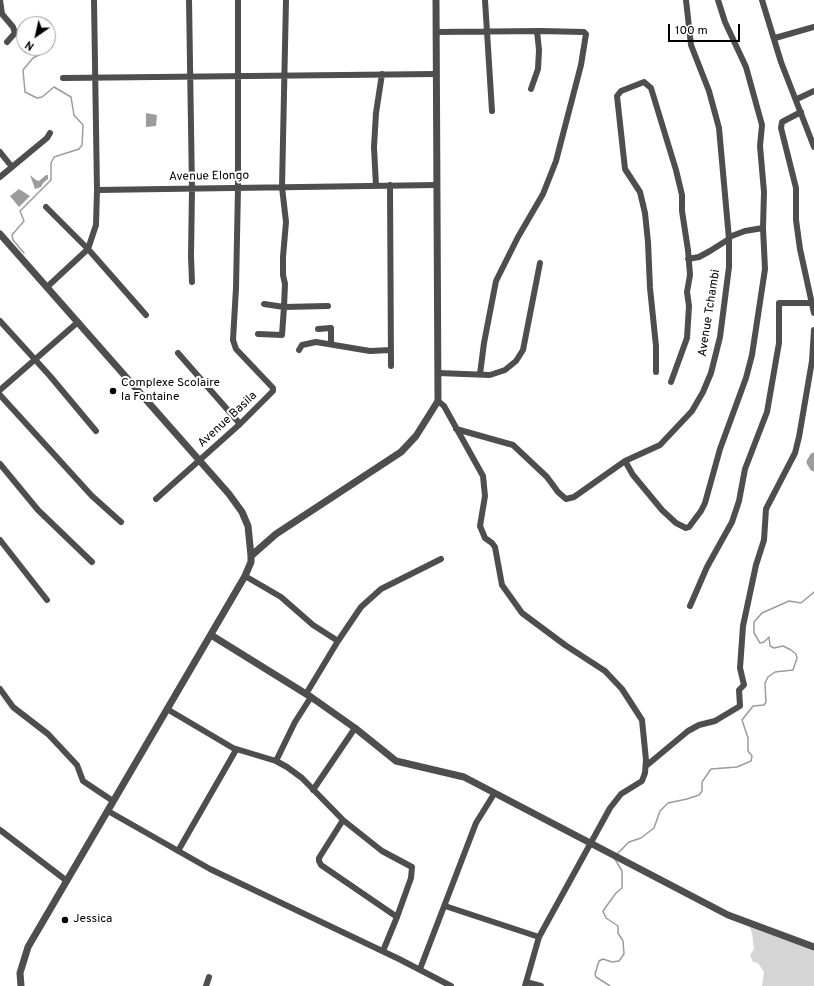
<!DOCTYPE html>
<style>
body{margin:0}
#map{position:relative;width:814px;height:986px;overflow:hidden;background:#fff;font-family:Overpass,sans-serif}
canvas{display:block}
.north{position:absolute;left:16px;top:16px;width:40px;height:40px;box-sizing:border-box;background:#fff;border:1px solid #999;border-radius:50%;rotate:214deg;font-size:11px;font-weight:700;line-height:16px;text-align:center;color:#000}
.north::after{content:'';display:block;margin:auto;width:14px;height:18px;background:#000;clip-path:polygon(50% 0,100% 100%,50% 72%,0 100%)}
.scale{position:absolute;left:668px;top:24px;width:72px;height:18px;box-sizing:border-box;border:2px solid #000;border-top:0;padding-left:5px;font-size:12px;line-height:14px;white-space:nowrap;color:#000;-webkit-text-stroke:3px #fff;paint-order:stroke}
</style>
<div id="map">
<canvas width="814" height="986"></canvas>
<div class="north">N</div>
<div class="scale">100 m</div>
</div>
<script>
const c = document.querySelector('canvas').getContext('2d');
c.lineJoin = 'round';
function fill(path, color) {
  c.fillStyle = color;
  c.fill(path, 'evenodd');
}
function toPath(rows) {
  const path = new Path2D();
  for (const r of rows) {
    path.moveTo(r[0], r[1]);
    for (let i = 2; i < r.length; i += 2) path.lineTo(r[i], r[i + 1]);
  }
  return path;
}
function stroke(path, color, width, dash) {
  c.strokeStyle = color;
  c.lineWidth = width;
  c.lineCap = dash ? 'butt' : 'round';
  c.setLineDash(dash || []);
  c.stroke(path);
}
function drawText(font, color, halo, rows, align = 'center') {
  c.font = font + ' Overpass,sans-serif';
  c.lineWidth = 4;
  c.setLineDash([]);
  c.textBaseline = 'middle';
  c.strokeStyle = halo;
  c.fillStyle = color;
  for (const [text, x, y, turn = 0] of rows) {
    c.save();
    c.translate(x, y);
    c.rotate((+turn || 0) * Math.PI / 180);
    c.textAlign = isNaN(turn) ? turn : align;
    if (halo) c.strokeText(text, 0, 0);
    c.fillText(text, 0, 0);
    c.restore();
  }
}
fill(toPath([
 [749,925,814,949,814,986,762,986,764,972,758,963,753,962,750,955,754,949,752,933]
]), '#d5d5d5');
fill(toPath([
 [146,113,157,115,156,126,146,127],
 [30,175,36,180,39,181,46,175,48,175,48,179,43,183,41,187,35,189],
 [19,189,30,196,19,207,10,196]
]), '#9c9c9c');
stroke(toPath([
 [24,253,13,240,12,235,24,221,20,211,51,180,51,163,54,157,79,149,82,145,83,125,74,115,71,97,54,87,42,97,37,98,25,92,23,70,33,58,45,52,47,48],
 [617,854,629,842,641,838,654,828,660,811,668,803,687,799,699,795,702,791,702,782,711,769,737,767,751,761,752,756,748,751,748,738,742,720,753,706,764,705,766,702,765,683,768,677,775,672,793,670,797,658,796,654,791,650,783,646,774,648,770,646,769,637,764,642,760,643,754,633,754,622,762,613,789,601,801,603,814,592],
 [610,986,596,977,595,974,599,961,603,959,612,962,619,961,624,954,623,941,618,933,618,926,606,918,603,911,616,893,622,888,622,871,615,859]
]), '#9c9c9c', 1.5);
stroke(toPath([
 [814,457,811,462,814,467]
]), '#9c9c9c', 9);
stroke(toPath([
 [0,0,2,14,13,27,15,33,7,42],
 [94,0,97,190],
 [189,0,192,189,191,256,192,282],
 [485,0,492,111],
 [762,0,781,62,814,147],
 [436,32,541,31,584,32,586,34,581,65,556,161,543,194,518,237,496,281,484,343,480,374],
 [775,38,814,27],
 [63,78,436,74],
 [531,89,538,69,539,50,537,31],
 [797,99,814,91],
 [801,112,782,122,781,128,796,188,796,220,800,249,814,313],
 [0,152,12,167],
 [0,177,47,138,50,133],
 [390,185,391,366],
 [376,186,374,147,376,113,382,74],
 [46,207,88,249,146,315],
 [729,237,745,231,763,228],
 [688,259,699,257,710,251,729,239],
 [47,287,88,249,96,225,97,190,437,185],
 [264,304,284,307,285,284,283,275,283,257,286,222,282,187,286,0],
 [0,321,50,376,96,431],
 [318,329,331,328,331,344],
 [258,334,282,335,284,307,328,306],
 [299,350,302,345,316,342,370,351,391,350],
 [178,353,240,424],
 [656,372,656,346,650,288,648,242,645,213,640,192,625,169,617,96,621,91,644,82,651,88,676,170,682,195,682,211,688,250,690,275,687,292,689,306,687,338,671,382],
 [438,373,490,375,505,370,516,361,523,350,540,263],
 [0,390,78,322],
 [0,395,92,496,121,522],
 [438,401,444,406,483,476,485,496,480,526,485,538,492,543,495,547,502,585,522,613,565,645,605,671,622,689,642,720,646,760,645,773,642,781,621,794,610,808,539,937,445,906],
 [456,429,513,445,547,477,558,492,566,499,574,497,625,461,660,445,692,411,703,392,711,373,720,337,729,267,729,239,719,128,709,91,691,45,686,0],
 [625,461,633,475,662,510,676,523,686,528,689,527,701,511,705,503,720,449,746,378,752,355,765,269,763,228,764,192,760,146,762,125,746,67,725,22,718,0],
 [0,464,38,510,92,562],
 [156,499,240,424,273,391,273,388,236,349,233,340,236,288,238,188,238,0],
 [0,540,47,600],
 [245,576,281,597,313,625,338,641],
 [690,606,707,567,732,522,739,501,745,469,767,412,779,343,779,303,812,303],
 [0,689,13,707,48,734,77,765,83,781,113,801],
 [306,694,338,641,361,607,381,589,441,559],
 [167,709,233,748,276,761,287,767,302,778,343,820,319,858,319,861,321,865,397,917,383,951],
 [276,761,295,722,311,697],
 [646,766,688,731,699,725,715,721,740,706,739,690,744,685,740,668,743,626,756,565,764,540,766,509,795,453,799,437,812,361,814,330],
 [313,790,355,728],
 [108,811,210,869,399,959,451,986],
 [343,820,382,851,412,867,411,878,397,917],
 [0,830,67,881],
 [178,851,236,750],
 [420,969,476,823,494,794],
 [526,982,541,986],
 [206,986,209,977],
 [525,986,539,937]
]), '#4e4e4e', 6);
stroke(toPath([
 [0,234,229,494,242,512,248,526,251,556,251,562,245,576,28,947,20,973,21,986],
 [251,556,276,534,401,452,416,436,438,401,436,0],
 [211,635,311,697,355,728,396,761,464,777,728,915,814,947]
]), '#4e4e4e', 7);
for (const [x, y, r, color] of [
 [113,391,4,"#000"],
 [65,920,4,"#000"]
]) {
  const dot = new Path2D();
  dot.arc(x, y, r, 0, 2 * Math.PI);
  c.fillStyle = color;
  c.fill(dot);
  stroke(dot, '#fff', 1.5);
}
drawText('12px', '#000', '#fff', [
 ["Avenue Elongo",209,177,-1],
 ["Avenue Tchambi",710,313,-81],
 ["Avenue Basila",228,420,-43]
]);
drawText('12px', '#000', '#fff', [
 ["Complexe Scolaire",121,384],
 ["la Fontaine",121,398],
 ["Jessica",73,920]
], 'left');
</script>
